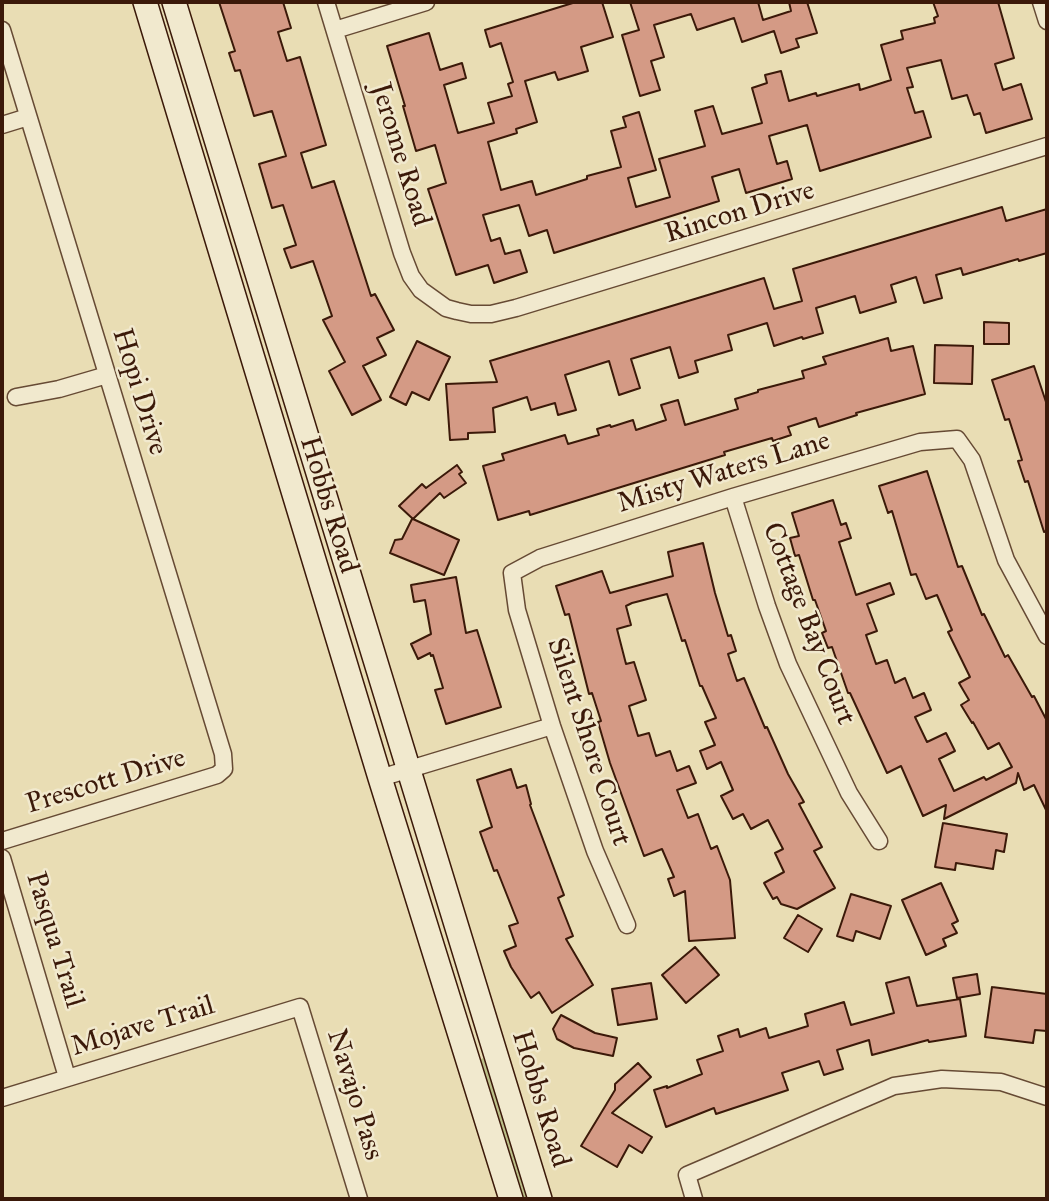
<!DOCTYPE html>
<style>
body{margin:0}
#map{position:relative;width:1049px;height:1201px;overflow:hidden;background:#e9ddb4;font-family:"IM FELL Great Primer",serif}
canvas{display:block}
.frame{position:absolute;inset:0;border:4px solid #3b1909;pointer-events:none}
</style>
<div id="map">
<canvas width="1049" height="1201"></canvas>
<div class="frame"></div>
</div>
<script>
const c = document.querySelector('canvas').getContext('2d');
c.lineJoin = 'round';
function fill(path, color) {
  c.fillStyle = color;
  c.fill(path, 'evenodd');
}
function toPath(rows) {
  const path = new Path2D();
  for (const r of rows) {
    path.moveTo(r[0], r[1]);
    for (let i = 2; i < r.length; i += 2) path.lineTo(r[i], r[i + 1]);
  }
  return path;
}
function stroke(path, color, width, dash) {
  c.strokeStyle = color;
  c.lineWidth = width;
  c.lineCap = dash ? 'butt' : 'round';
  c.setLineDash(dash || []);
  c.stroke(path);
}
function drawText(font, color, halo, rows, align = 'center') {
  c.font = font + ' "IM FELL Great Primer",serif';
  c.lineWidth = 5;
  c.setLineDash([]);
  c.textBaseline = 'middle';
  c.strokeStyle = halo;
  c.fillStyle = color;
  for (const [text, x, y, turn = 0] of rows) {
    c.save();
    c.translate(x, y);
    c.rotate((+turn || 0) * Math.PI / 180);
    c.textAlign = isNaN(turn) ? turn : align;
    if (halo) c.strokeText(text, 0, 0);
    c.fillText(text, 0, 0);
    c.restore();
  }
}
fill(toPath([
 [483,1058,493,1076,530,1199,520,1199,483,1077,480,1060]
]), '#bcbf89');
const building = toPath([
 [219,2,283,2,291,28,278,32,287,61,300,57,326,145,301,153,312,188,334,181,371,296,375,294,394,330,377,338,386,355,363,366,381,400,352,415,329,371,345,362,323,320,332,316,313,261,291,268,284,249,296,245,283,205,272,208,259,164,286,156,272,111,254,116,240,70,235,71,229,53,235,51,219,2],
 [576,2,602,2,613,37,581,47,588,71,558,80,555,72,525,81,537,122,516,129,517,133,488,142,501,190,532,181,536,195,587,179,587,176,621,167,611,131,626,127,623,117,639,112,656,170,628,178,636,207,670,197,659,159,705,146,695,111,713,106,722,134,762,123,752,88,767,83,765,75,781,71,789,101,816,93,817,96,859,84,860,90,891,80,881,45,903,39,901,31,935,23,934,18,938,16,933,2,998,2,1014,58,995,64,1003,90,1021,84,1032,119,986,133,980,113,974,115,967,95,952,99,941,60,907,68,913,87,907,88,915,113,923,111,931,137,820,171,807,125,769,136,777,164,787,161,792,179,746,193,739,169,712,177,719,201,554,253,547,230,529,236,519,205,483,215,491,241,500,238,505,254,520,250,527,272,494,283,488,265,456,275,428,189,446,183,435,145,416,151,403,106,405,106,387,46,429,33,440,70,462,63,466,78,444,85,458,133,494,123,488,103,512,96,508,84,513,82,501,43,490,47,485,30,576,2],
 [630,2,758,2,763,20,791,11,789,2,807,2,817,33,796,39,799,47,781,53,774,31,742,42,734,18,697,30,691,14,654,25,664,57,651,61,660,90,640,96,622,35,639,30,630,2],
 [1002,207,1006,221,1047,209,1047,253,1019,261,1018,259,963,275,961,268,936,275,942,298,924,303,916,277,891,285,896,302,860,313,855,296,816,308,823,333,803,339,802,337,774,346,767,323,728,335,732,350,695,361,698,372,679,378,670,347,631,359,640,388,619,395,609,361,565,375,576,410,558,415,555,403,531,410,527,397,493,408,495,432,468,433,468,439,450,440,446,384,497,382,490,361,764,278,774,309,802,301,793,269,1002,207],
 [984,322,1009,323,1009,344,984,344,984,322],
 [888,338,891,351,913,346,925,394,856,413,857,415,819,427,816,418,788,427,791,435,773,441,772,438,724,452,725,455,530,515,529,511,498,520,483,466,504,460,502,454,565,435,568,444,599,435,597,429,610,425,611,427,633,420,636,430,666,420,661,405,678,400,685,425,738,409,735,399,758,392,758,390,804,378,802,371,826,364,823,357,888,338],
 [417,341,450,357,429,400,412,392,406,405,390,397,417,341],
 [935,345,973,346,972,384,934,383,935,345],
 [1034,366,1047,405,1047,531,1044,532,1028,481,1025,482,1018,461,1022,460,1009,419,1005,420,992,380,1034,366],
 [457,465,462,472,459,474,466,483,444,498,440,493,413,519,459,540,444,575,390,553,395,540,402,539,412,519,413,519,399,506,422,484,426,488,457,465],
 [927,471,958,567,962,566,982,615,984,614,1005,657,1008,655,1032,697,1034,696,1047,721,1047,812,1034,785,1024,790,1018,773,1016,783,944,819,946,805,923,816,901,766,887,773,850,693,848,693,832,647,828,648,822,633,826,631,815,600,813,600,799,555,795,556,790,538,799,536,792,513,833,500,841,525,846,523,851,538,839,542,856,595,890,583,894,594,867,604,877,631,866,635,876,664,887,660,895,683,905,678,913,698,924,693,931,710,915,717,927,742,946,733,955,751,939,759,954,791,984,777,986,780,1012,767,999,743,988,749,973,722,972,723,961,705,969,700,959,683,970,677,948,632,952,630,937,595,926,599,916,574,911,575,892,511,888,513,879,486,927,471],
 [703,543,715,593,728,636,731,635,736,651,728,654,737,681,744,678,765,728,767,727,788,774,804,802,799,804,822,847,814,851,835,888,797,909,781,904,777,897,773,899,764,883,784,872,775,853,783,849,768,820,751,829,743,814,733,819,721,796,733,790,721,762,707,769,700,751,715,745,705,722,716,718,702,686,700,686,685,640,682,641,667,594,632,603,626,606,631,625,617,629,626,664,634,662,646,700,629,706,638,736,649,733,656,756,670,751,677,771,689,766,696,783,677,790,688,818,698,814,711,849,717,846,730,880,735,938,689,941,685,891,674,896,668,879,674,877,662,849,644,856,610,763,598,722,601,721,592,693,589,694,569,614,565,615,556,586,602,571,610,593,673,576,668,552,703,543],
 [456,577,466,633,477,630,501,707,446,724,435,690,443,688,433,655,431,656,430,653,418,659,411,644,431,634,425,600,414,602,411,585,456,577],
 [511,769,517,788,526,785,531,804,530,805,564,895,558,898,573,936,566,939,593,985,552,1013,539,992,531,998,511,967,504,951,516,946,509,926,518,923,497,870,494,871,480,832,492,827,477,780,511,769],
 [943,823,1007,834,1004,852,996,850,993,869,956,863,955,870,935,867,943,823],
 [941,883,958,921,952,924,957,933,943,939,946,946,926,955,902,900,941,883],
 [851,894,891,906,880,939,856,931,853,941,837,936,851,894],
 [798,915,822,929,808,952,784,938,798,915],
 [695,947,719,975,686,1003,662,975,695,947],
 [977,974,980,994,957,998,953,978,977,974],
 [909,977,917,1006,960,999,966,1036,929,1042,928,1040,872,1055,869,1040,837,1050,843,1069,824,1075,819,1061,782,1073,788,1090,716,1114,714,1108,666,1127,654,1090,667,1086,667,1088,702,1074,697,1060,723,1051,718,1036,738,1029,740,1037,766,1028,769,1038,808,1026,805,1014,844,1002,851,1025,894,1013,886,983,909,977],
 [651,983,657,1019,618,1025,612,989,651,983],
 [992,987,1047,994,1047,1031,1035,1030,1033,1043,985,1037,992,987],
 [561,1015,595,1033,617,1038,613,1056,574,1048,557,1039,553,1029,561,1015],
 [638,1063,651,1077,612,1113,652,1137,642,1153,629,1145,617,1167,581,1146,615,1090,615,1084,638,1063]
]);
fill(building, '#d49a85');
stroke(building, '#3b1909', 2);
const street = toPath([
 [326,2,402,253,411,276,421,290,446,308,457,311,471,314,491,314,516,308,1047,146],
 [1041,2,1047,21],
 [2,30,223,754,224,769,217,775,2,841],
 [335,30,426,2],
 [2,125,28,117],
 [16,397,59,389,107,375],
 [733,497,767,606,788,664,849,793,879,841],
 [380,778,552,726],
 [2,858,67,1077],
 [627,925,595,851,552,726,517,610,512,573,540,558,733,497,920,442,957,439,972,460,1006,560,1047,636],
 [2,1098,300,1007,359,1199],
 [694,1199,687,1175,894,1086,942,1079,1001,1082,1047,1097]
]);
const secondary = toPath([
 [145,2,380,778,511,1199],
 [174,2,540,1199]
]);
stroke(street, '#664a34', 19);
stroke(secondary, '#3b1909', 26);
stroke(street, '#f1e9ce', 16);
stroke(secondary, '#f1e9ce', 23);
drawText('28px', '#3b1909', '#f1e9ce', [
 ["Jerome Road",400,155,73],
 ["Rincon Drive",740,213,-17],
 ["Hopi Drive",139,392,73],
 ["Misty Waters Lane",724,473,-17],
 ["Hobbs Road",328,505,73],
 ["Cottage Bay Court",808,624,69],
 ["Silent Shore Court",588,742,72],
 ["Prescott Drive",106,782,-17],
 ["Pasqua Trail",54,940,73],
 ["Mojave Trail",143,1027,-17],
 ["Navajo Pass",354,1095,73],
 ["Hobbs Road",540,1099,73]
]);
</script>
